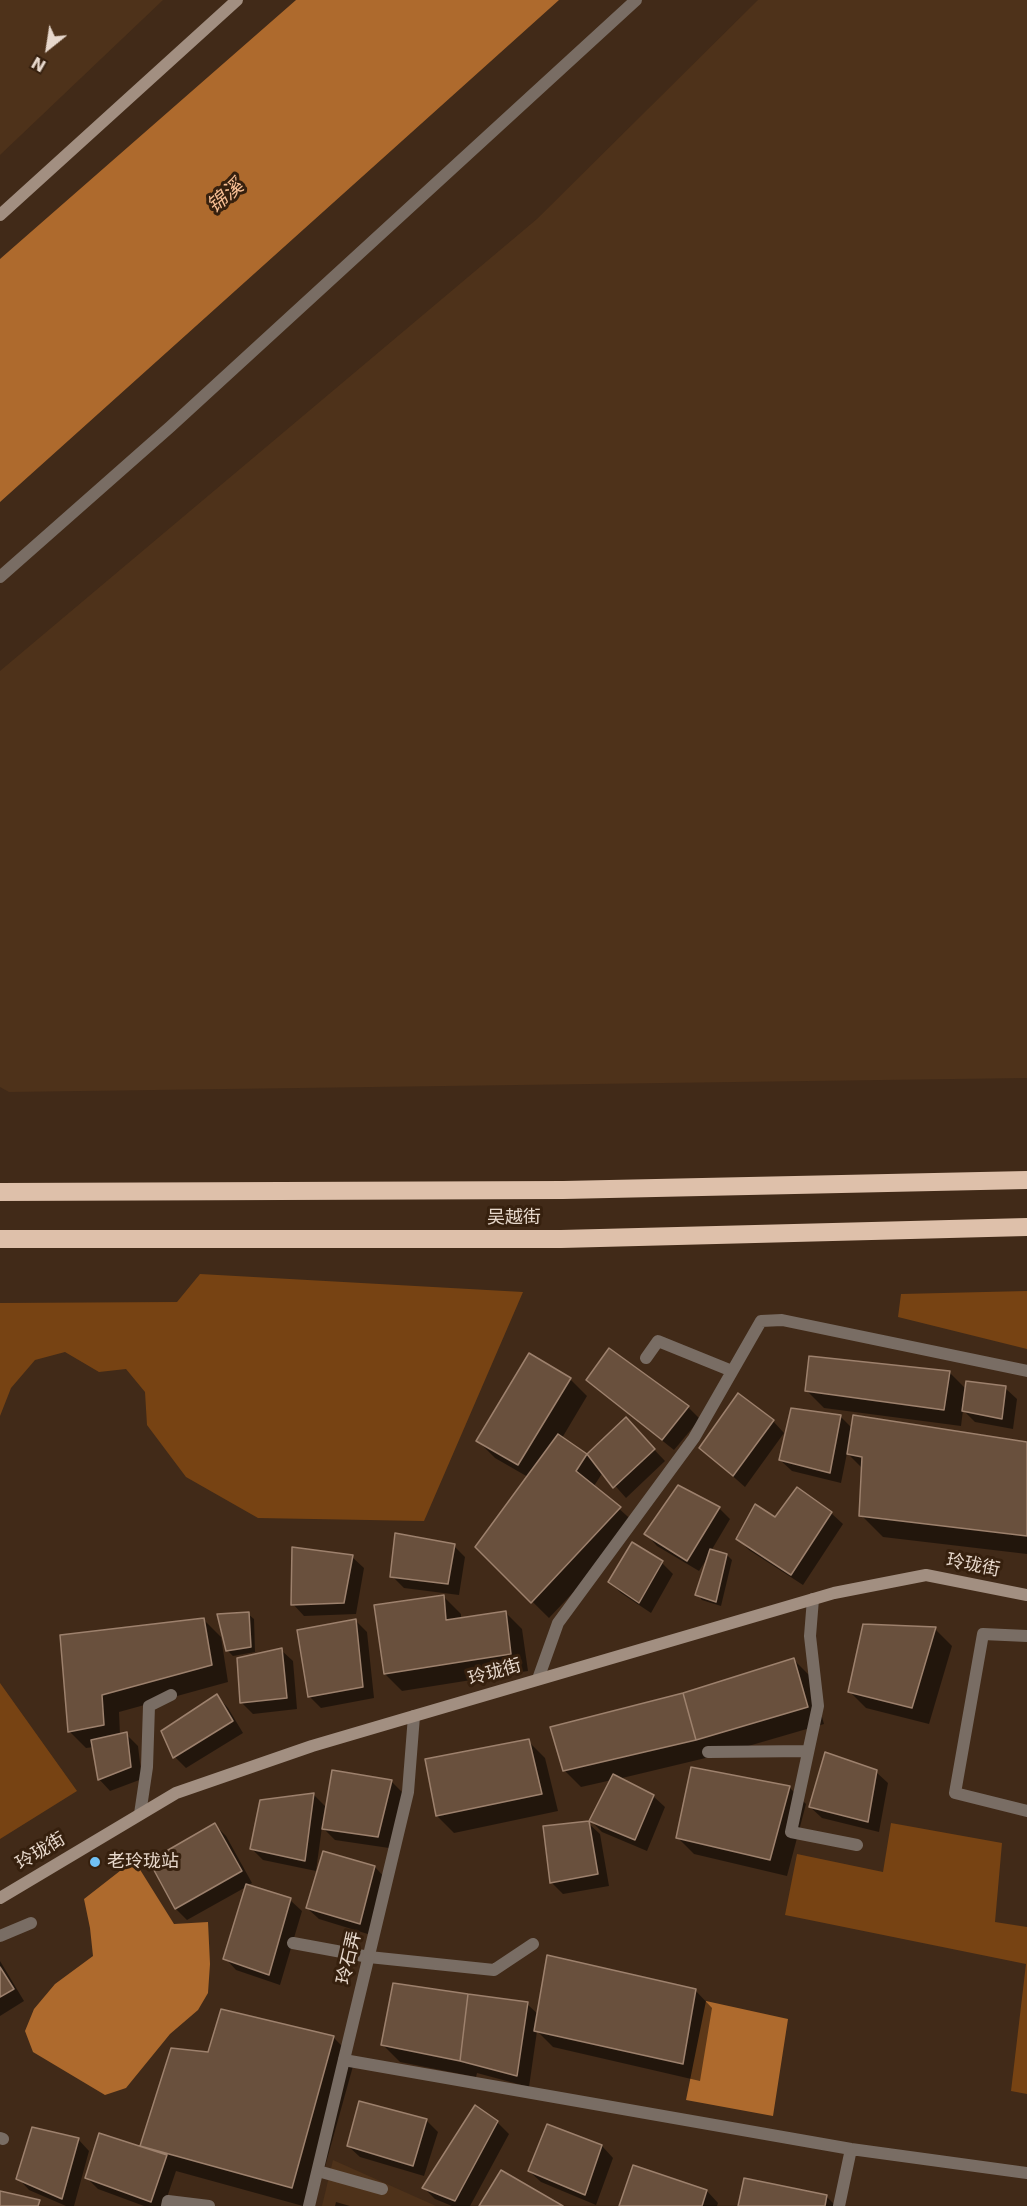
<!DOCTYPE html>
<meta charset="utf-8">
<style>
body{margin:0}
#map{position:relative;width:1027px;height:2206px;overflow:hidden;background:#412a18;font-family:"DejaVu Sans",sans-serif}
canvas{display:block}
.north{position:absolute;left:18px;top:18px;width:60px;height:60px;-webkit-text-stroke:4px #36200e;paint-order:stroke;rotate:210deg;font-size:16px;font-weight:700;line-height:24px;text-align:center;color:#e7d8cc}
.north::after{content:'';display:block;margin:auto;width:21px;height:27px;background:#e7d8cc;clip-path:polygon(50% 0,100% 100%,50% 72%,0 100%)}
</style>
<div id="map">
<canvas width="1027" height="2206"></canvas>
<div class="north">N</div>
</div>
<script>
const c = document.querySelector('canvas').getContext('2d');
c.lineJoin = 'round';
function fill(path, color) {
  c.fillStyle = color;
  c.fill(path, 'evenodd');
}
function toPath(rows) {
  const path = new Path2D();
  for (const r of rows) {
    path.moveTo(r[0], r[1]);
    for (let i = 2; i < r.length; i += 2) path.lineTo(r[i], r[i + 1]);
  }
  return path;
}
function stroke(path, color, width, dash) {
  c.strokeStyle = color;
  c.lineWidth = width;
  c.lineCap = dash ? 'butt' : 'round';
  c.setLineDash(dash || []);
  c.stroke(path);
}
function drawText(font, color, halo, rows, align = 'center') {
  c.font = font + ' "DejaVu Sans","Noto Sans SC",sans-serif';
  c.lineWidth = 6;
  c.setLineDash([]);
  c.textBaseline = 'middle';
  c.strokeStyle = halo;
  c.fillStyle = color;
  for (const [text, x, y, turn = 0] of rows) {
    c.save();
    c.translate(x, y);
    c.rotate((+turn || 0) * Math.PI / 180);
    c.textAlign = isNaN(turn) ? turn : align;
    if (halo) c.strokeText(text, 0, 0);
    c.fillText(text, 0, 0);
    c.restore();
  }
}
fill(toPath([
 [0,0,163,0,0,155],
 [758,0,1027,0,1027,1078,9,1092,0,1087,0,671,537,219],
 [333,2160,436,2206,322,2206]
]), '#4e321a');
fill(toPath([
 [200,1274,523,1292,424,1521,258,1518,186,1477,147,1425,145,1392,126,1369,99,1372,65,1352,35,1360,11,1388,0,1416,0,1303,177,1302],
 [1027,1291,1027,1349,898,1317,901,1294],
 [0,1683,77,1791,0,1839],
 [891,1823,1002,1843,995,1922,1027,1927,1027,2094,1011,2091,1026,1964,785,1915,797,1854,883,1872]
]), '#774313');
fill(toPath([
 [296,0,559,0,0,502,0,259],
 [134,1860,174,1924,208,1922,210,1964,208,1993,198,2010,170,2034,126,2088,105,2095,33,2052,25,2031,34,2009,55,1984,93,1956,90,1928,84,1899],
 [706,2001,788,2019,773,2116,686,2100]
]), '#ae6a2d');
fill(toPath([
 [610,1350,688,1407,700,1419,674,1450,600,1391,588,1380],
 [950,1373,967,1390,1005,1388,1017,1399,1013,1429,975,1422,963,1410,961,1426,824,1408,807,1391],
 [570,1379,587,1396,562,1438,588,1456,626,1420,665,1461,626,1498,603,1472,594,1486,637,1525,549,1618,477,1547,528,1477,495,1458,478,1441],
 [739,1395,773,1421,784,1433,745,1487,701,1448],
 [840,1416,853,1429,1027,1444,1027,1554,883,1537,861,1515,863,1469,847,1453,841,1483,792,1471,780,1460],
 [719,1508,730,1519,711,1551,727,1555,732,1560,721,1606,702,1600,697,1594,708,1557,699,1571,657,1546,646,1534],
 [831,1513,843,1524,803,1585,749,1550,738,1539,776,1519],
 [454,1546,465,1557,459,1595,404,1588,392,1576],
 [352,1557,364,1568,356,1614,304,1616,293,1604],
 [662,1563,673,1574,651,1613,621,1593,609,1581],
 [444,1597,461,1614,461,1619,505,1612,522,1629,528,1671,402,1691,385,1674],
 [248,1614,254,1619,255,1652,233,1656,227,1650],
 [204,1620,221,1637,228,1682,119,1712,120,1735,126,1734,138,1746,142,1779,110,1791,99,1779,94,1747,86,1748,69,1731,61,1637],
 [355,1620,367,1632,374,1698,321,1708,309,1696],
 [935,1629,952,1646,929,1724,866,1708,849,1691],
 [281,1650,293,1661,297,1709,253,1714,241,1702],
 [794,1660,811,1677,824,1724,714,1756,618,1779,653,1796,665,1807,647,1851,602,1832,591,1821,612,1780,581,1787,564,1770,684,1695],
 [217,1696,228,1708,243,1733,186,1768,175,1757,163,1731],
 [528,1741,545,1758,558,1811,454,1833,437,1816],
 [876,1772,888,1783,879,1832,822,1818,810,1807],
 [392,1782,403,1793,389,1848,335,1840,322,1827,316,1871,263,1860,252,1849,314,1795,327,1808],
 [789,1787,806,1804,787,1876,694,1854,677,1837],
 [588,1823,600,1834,609,1886,563,1894,552,1883,545,1827],
 [215,1825,226,1836,252,1883,247,1886,290,1900,302,1911,280,1985,236,1970,225,1958,246,1887,187,1920,176,1909,151,1862],
 [375,1867,386,1879,371,1935,319,1919,307,1908],
 [0,1961,24,2001,0,2016],
 [695,1990,712,2008,700,2081,553,2047,537,2031,529,2087,477,2073,476,2077,400,2062,383,2045,527,2004,539,2015],
 [333,2037,355,2059,314,2206,303,2206,176,2171,164,2206,144,2206,98,2189,87,2178,141,2148,172,2050,209,2054],
 [426,2120,438,2132,424,2176,360,2157,348,2146],
 [497,2122,509,2134,470,2206,452,2206,435,2199,424,2188],
 [78,2139,89,2151,74,2206,66,2206,29,2190,18,2178],
 [602,2146,613,2158,596,2205,541,2182,529,2171],
 [707,2191,718,2203,717,2206,621,2206],
 [826,2196,836,2206,740,2206],
 [336,2202,350,2206,335,2206]
]), '#0007');
const building = toPath([
 [609,1348,689,1406,662,1440,586,1380,609,1348],
 [529,1353,571,1378,518,1465,476,1441,529,1353],
 [809,1356,950,1371,944,1410,805,1391,809,1356],
 [966,1381,1006,1386,1002,1419,962,1411,966,1381],
 [738,1393,774,1420,733,1476,699,1448,738,1393],
 [791,1408,841,1415,830,1473,779,1460,791,1408],
 [853,1415,1027,1442,1027,1536,859,1516,862,1457,847,1454,853,1415],
 [626,1417,655,1449,613,1488,587,1454,626,1417],
 [558,1434,587,1454,576,1471,621,1507,531,1603,475,1547,558,1434],
 [678,1485,720,1507,687,1561,644,1534,678,1485],
 [797,1487,832,1512,791,1575,736,1539,755,1504,775,1517,797,1487],
 [395,1533,455,1544,448,1584,390,1577,395,1533],
 [632,1542,663,1561,639,1603,608,1582,632,1542],
 [292,1547,353,1555,344,1603,291,1605,292,1547],
 [710,1549,727,1554,716,1602,695,1595,710,1549],
 [444,1595,446,1620,506,1611,511,1654,384,1674,374,1605,444,1595],
 [249,1612,251,1647,226,1651,217,1614,249,1612],
 [204,1618,212,1665,102,1695,104,1725,68,1732,60,1635,204,1618],
 [356,1619,363,1687,308,1697,297,1630,356,1619],
 [863,1624,936,1627,912,1708,848,1692,863,1624],
 [282,1648,287,1698,240,1703,237,1658,282,1648],
 [794,1658,808,1707,696,1740,683,1693,794,1658],
 [683,1693,696,1740,563,1771,550,1727,683,1693],
 [217,1694,233,1721,173,1758,161,1731,217,1694],
 [127,1732,131,1767,98,1780,91,1740,127,1732],
 [529,1739,542,1794,436,1816,425,1759,529,1739],
 [825,1752,877,1770,868,1822,809,1807,825,1752],
 [691,1767,790,1786,770,1860,676,1838,691,1767],
 [332,1770,392,1780,378,1837,322,1829,332,1770],
 [613,1774,654,1795,635,1840,589,1821,613,1774],
 [314,1793,305,1861,250,1849,260,1800,314,1793],
 [589,1821,598,1874,550,1883,543,1826,589,1821],
 [215,1823,242,1871,175,1909,149,1861,215,1823],
 [323,1851,375,1866,360,1924,306,1908,323,1851],
 [246,1884,291,1898,269,1975,223,1959,246,1884],
 [547,1955,696,1989,683,2064,534,2031,547,1955],
 [0,1967,14,1989,0,1997,0,1967],
 [393,1983,468,1994,460,2061,381,2045,393,1983],
 [468,1994,528,2002,517,2076,460,2061,468,1994],
 [221,2009,334,2036,292,2188,140,2146,171,2048,208,2052,221,2009],
 [359,2101,427,2119,413,2166,347,2146,359,2101],
 [475,2105,498,2121,455,2201,422,2188,475,2105],
 [547,2124,602,2145,585,2195,528,2171,547,2124],
 [32,2127,79,2138,62,2199,16,2179,32,2127],
 [99,2133,167,2155,151,2202,85,2178,99,2133],
 [633,2165,707,2190,702,2206,619,2206,633,2165],
 [501,2170,563,2206,479,2206,501,2170],
 [744,2178,827,2195,825,2206,738,2206,744,2178],
 [0,2191,40,2200,38,2206,0,2206,0,2191]
]);
fill(building, '#69503d');
stroke(building, '#9d816d', 1.5);
stroke(toPath([
 [646,1358,658,1341,732,1371],
 [813,1599,810,1636,818,1706,791,1832,857,1845],
 [1027,1636,983,1634,955,1793,1027,1811],
 [538,1679,558,1623,694,1438,761,1321,782,1320,1027,1371],
 [708,1752,808,1751],
 [140,1814,147,1767,149,1706,171,1695],
 [0,1936,31,1923],
 [293,1943,369,1957,494,1970,533,1944],
 [344,2060,851,2149,1027,2173],
 [0,2138,3,2139],
 [318,2171,382,2189],
 [167,2206,168,2201,209,2206],
 [839,2206,851,2149]
]), '#796d64', 12);
stroke(toPath([
 [0,577,170,427,636,0],
 [309,2206,408,1792,414,1716]
]), '#796d64', 12);
stroke(toPath([
 [0,215,237,0],
 [0,1898,176,1793,312,1746,414,1716,834,1593,926,1575,1027,1595]
]), '#a28f81', 12);
stroke(toPath([
 [0,1192,563,1190,1027,1180],
 [0,1239,561,1239,1027,1227]
]), '#dec0aa', 18);
for (const [x, y, r, color] of [
 [95,1862,6,"#71c1f5"]
]) {
  const dot = new Path2D();
  dot.arc(x, y, r, 0, 2 * Math.PI);
  c.fillStyle = color;
  c.fill(dot);
  stroke(dot, '#36200e', 2);
}
drawText('18px', '#e7d8cc', '#36200e', [
 ["吴越街",514,1218],
 ["玲珑街",973,1566,11],
 ["玲珑街",495,1673,-16],
 ["玲珑街",41,1852,-31],
 ["玲石弄",350,1958,-77]
]);
drawText('18px', '#e7d8cc', '#36200e', [
 ["老玲珑站",107,1862]
], 'left');
drawText('italic 20px', '#f7be93', '#36200e', [
 ["锦溪",226,197,-40]
]);
</script>
